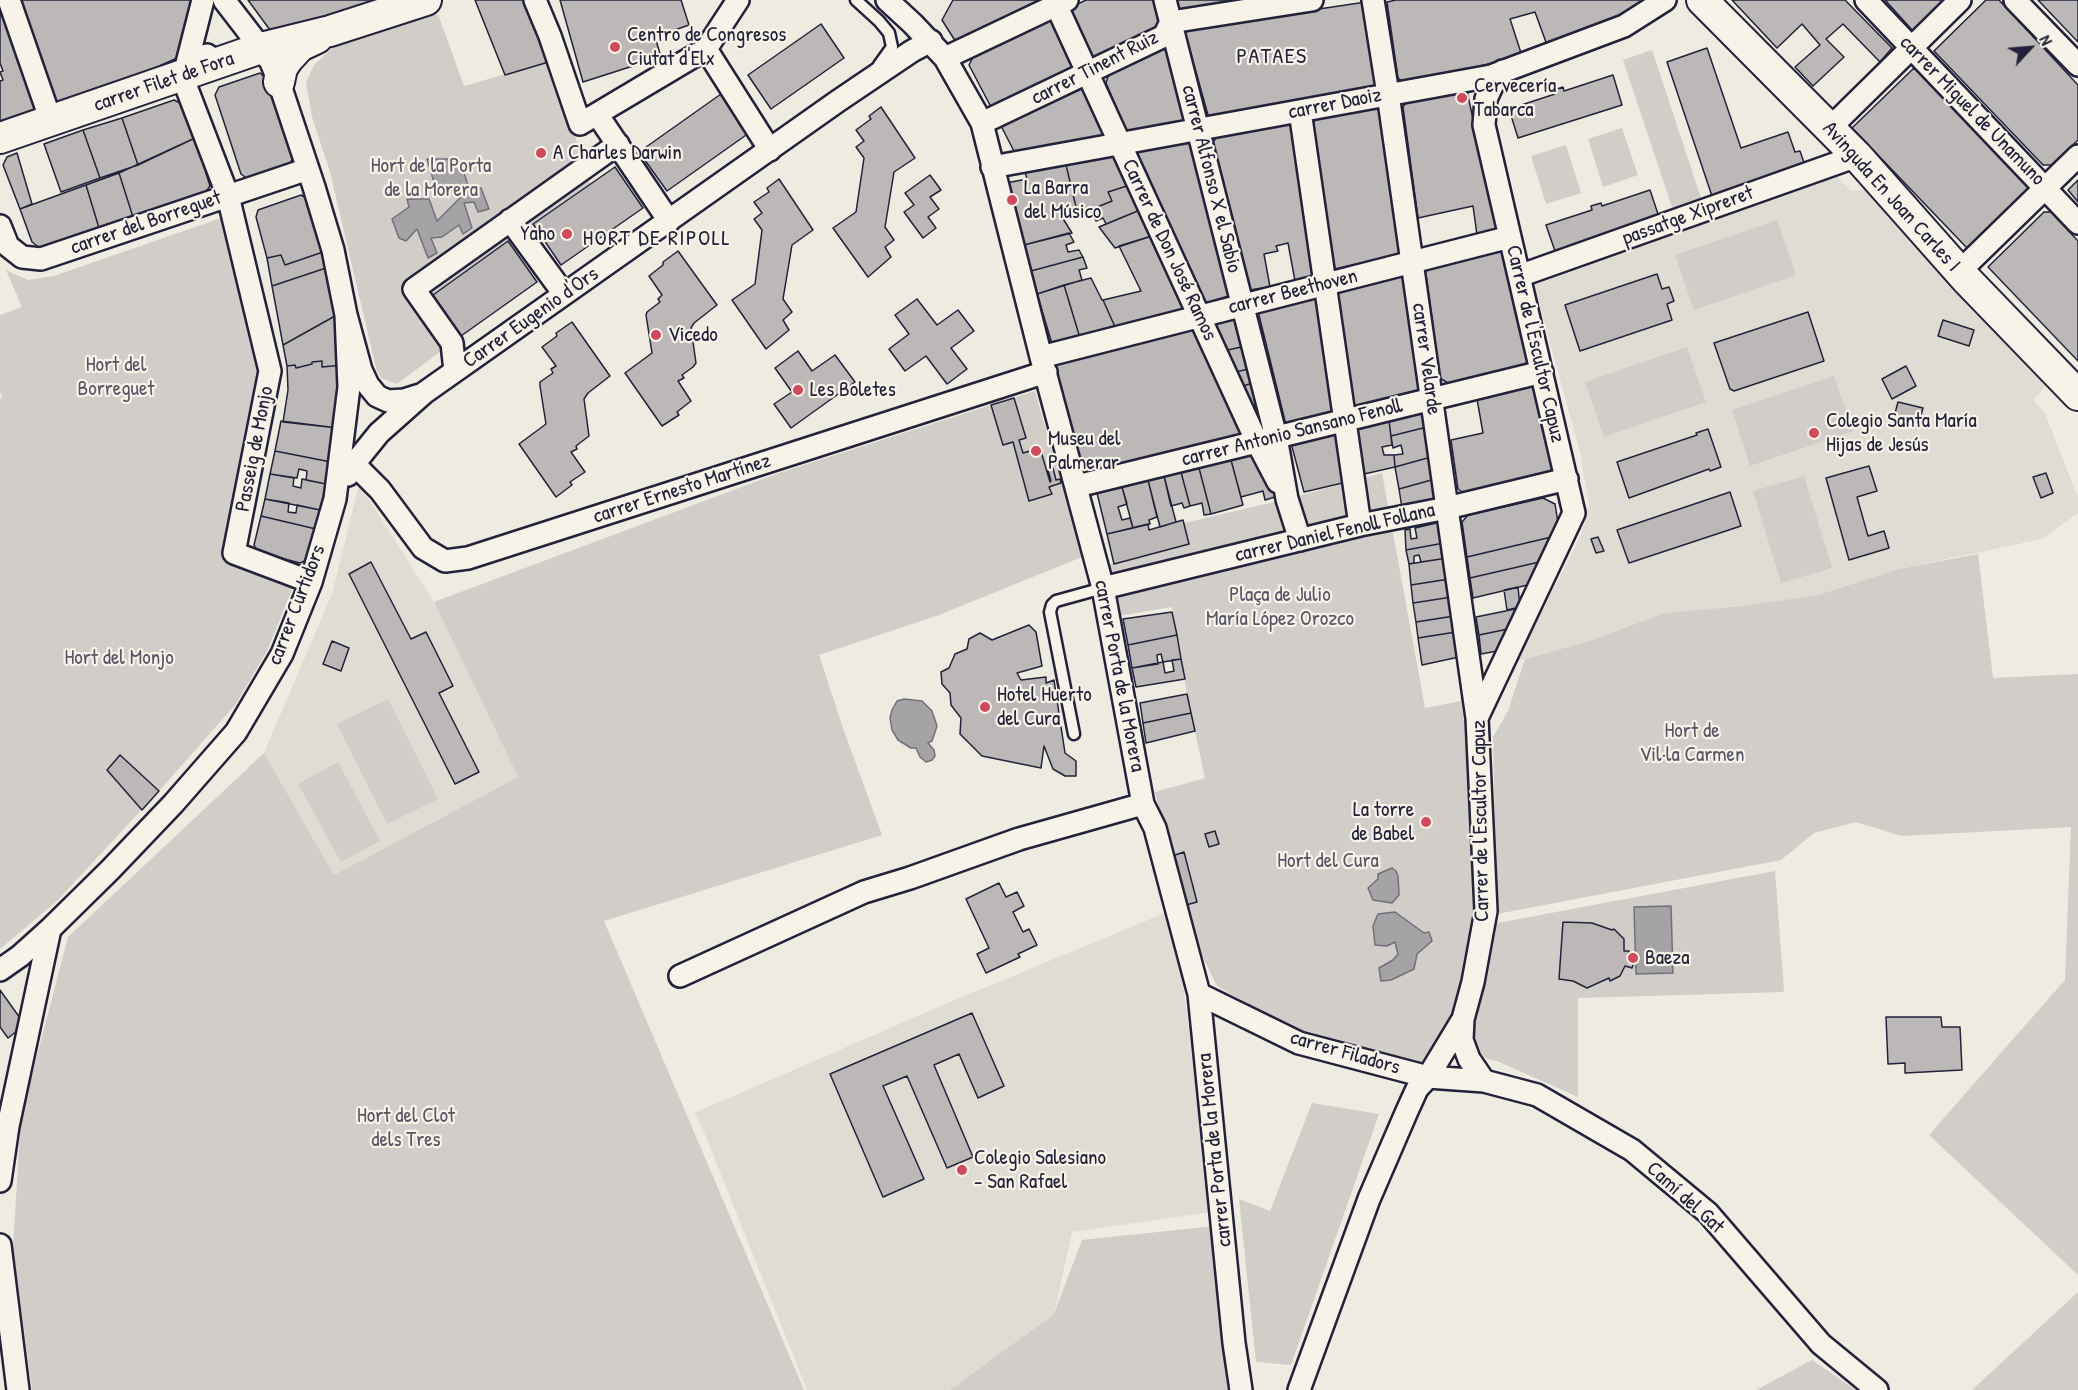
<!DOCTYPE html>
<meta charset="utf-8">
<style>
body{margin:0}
#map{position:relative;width:2078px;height:1390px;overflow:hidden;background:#eeebe1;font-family:"Patrick Hand",sans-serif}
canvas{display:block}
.north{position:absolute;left:2000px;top:18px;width:60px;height:60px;-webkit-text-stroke:4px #f7f3e8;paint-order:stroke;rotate:64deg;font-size:16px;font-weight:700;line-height:24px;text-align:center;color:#22223b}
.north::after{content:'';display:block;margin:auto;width:21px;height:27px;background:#22223b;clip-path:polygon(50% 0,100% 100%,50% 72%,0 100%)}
</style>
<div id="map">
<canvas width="2078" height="1390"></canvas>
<div class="north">N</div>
</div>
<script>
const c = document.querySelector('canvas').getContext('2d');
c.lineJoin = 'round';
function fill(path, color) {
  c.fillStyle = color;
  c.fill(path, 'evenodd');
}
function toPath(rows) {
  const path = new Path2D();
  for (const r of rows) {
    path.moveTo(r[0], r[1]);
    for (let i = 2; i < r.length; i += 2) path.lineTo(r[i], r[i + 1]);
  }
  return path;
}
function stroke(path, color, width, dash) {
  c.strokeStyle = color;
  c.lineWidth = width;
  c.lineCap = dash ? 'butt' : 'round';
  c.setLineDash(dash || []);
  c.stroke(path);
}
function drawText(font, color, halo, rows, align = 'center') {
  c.font = font + ' "Patrick Hand",sans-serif';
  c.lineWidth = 4.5;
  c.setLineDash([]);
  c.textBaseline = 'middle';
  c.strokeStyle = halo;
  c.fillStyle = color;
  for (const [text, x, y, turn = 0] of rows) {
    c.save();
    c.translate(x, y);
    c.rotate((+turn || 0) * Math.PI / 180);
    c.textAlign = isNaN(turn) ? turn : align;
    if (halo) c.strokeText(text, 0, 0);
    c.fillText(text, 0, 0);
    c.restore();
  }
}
fill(toPath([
 [1834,173,1851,191,1866,189,2049,382,2033,400,2045,413,2078,498,2078,513,2042,539,1899,569,1818,595,1742,606,1664,613,1592,640,1517,661,1581,535,1589,505,1580,452,1534,285,1828,180],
 [359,484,434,602,518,777,334,875,264,753,332,594],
 [1165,913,1180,958,1211,1212,1072,1232,1054,1314,950,1390,807,1390,702,1127,694,1113,955,1000]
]), '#dfdcd4');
fill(toPath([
 [438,14,464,86,552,61,590,184,433,296,461,336,397,384,381,378,376,368,330,172,312,117,306,82,314,65,337,44],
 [1652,50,1702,201,1673,210,1623,60],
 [1622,128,1638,175,1603,187,1588,139],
 [1566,145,1581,193,1546,204,1531,156],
 [221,218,230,226,265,375,229,540,294,585,267,651,236,704,159,791,57,901,0,949,0,399,2,398,0,392,0,315,22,307,6,270,28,280,54,276],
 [1777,220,1796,275,1694,310,1675,255],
 [1687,347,1706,402,1604,437,1585,382],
 [1834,376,1853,431,1750,466,1732,410],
 [1035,391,1082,557,939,615,819,655,844,731,882,835,604,921,804,1390,32,1390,13,1247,21,1117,68,937,264,753,334,875,518,777,434,602,779,473],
 [1382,473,1425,708,1461,701,1476,809,1478,911,1467,969,1445,1029,1424,1065,1377,1058,1287,1027,1217,986,1196,943,1155,792,1205,778,1187,694,1172,607,1118,616,1108,565,1189,544,1184,523,1287,499],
 [1804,476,1832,568,1781,583,1753,491],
 [1978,554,1993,678,2078,674,2078,1275,1929,1135,2065,980,2071,827,1902,836,1856,822,1814,833,1781,860,1497,914,1493,737,1508,711,1525,659,1592,640,1664,613,1742,606,1818,595,1899,569],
 [388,699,438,799,387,824,337,724],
 [338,762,380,841,341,862,298,784],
 [1775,871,1784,992,1578,998,1578,1097,1497,1061,1485,1058,1468,1041,1492,924],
 [1312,1103,1379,1114,1291,1365,1256,1362,1239,1199,1270,1211],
 [1214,1226,1246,1390,950,1390,1054,1314,1082,1240],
 [2078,1292,2078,1390,1972,1390],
 [1812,1360,1856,1390,1756,1390]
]), '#d1cdc9');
const water = toPath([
 [427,159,459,159,469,188,481,188,489,209,478,212,474,202,464,203,472,228,463,234,459,225,442,237,431,238,437,253,428,258,417,229,406,241,399,238,392,219,409,207,407,199,429,199,437,221,461,197,460,191,437,192,427,159],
 [904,699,922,701,932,711,937,726,932,741,928,743,934,750,935,756,932,760,926,762,920,757,916,748,911,748,898,740,892,730,890,718,892,710,897,701,904,699],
 [1392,868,1396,871,1398,876,1399,895,1392,903,1373,900,1368,888,1378,879,1378,874,1392,868],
 [1671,906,1673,973,1636,974,1634,907,1671,906],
 [1395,912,1424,933,1429,932,1432,941,1417,954,1414,969,1391,980,1381,981,1379,968,1393,960,1398,954,1395,942,1387,946,1375,945,1373,926,1378,914,1395,912]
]);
fill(water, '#a6a3a6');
stroke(water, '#716f7b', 1.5);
const building = toPath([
 [16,0,197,0,184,55,81,101,55,106,16,0],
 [248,0,385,0,277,34,270,30,248,0],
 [475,0,529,0,552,61,505,75,475,0],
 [560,0,681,0,689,25,655,37,661,57,583,82,560,0],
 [953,0,1046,0,964,41,954,39,942,20,953,0],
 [1086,0,1157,0,1162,21,1159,32,1091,64,1067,9,1086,0],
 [1177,0,1269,0,1180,13,1177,0],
 [1396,0,1651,0,1625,16,1547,45,1535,12,1510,19,1522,56,1406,84,1398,78,1387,2,1396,0],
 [1732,0,1845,0,1892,48,1880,62,1843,24,1826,39,1844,57,1813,86,1795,67,1820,45,1802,24,1777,48,1732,0],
 [1885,0,1945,0,1913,31,1885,0],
 [1986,0,1999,0,2078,85,2078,140,2051,165,2043,165,1934,51,1986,0],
 [2038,0,2078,0,2078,42,2038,0],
 [1366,2,1377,81,1371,90,1212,120,1208,115,1184,29,1366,2],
 [4,13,40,115,0,127,0,81,3,80,0,72,3,71,0,63,0,14,4,13],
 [1051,18,1057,21,1075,71,993,111,969,65,974,55,1051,18],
 [821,24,844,58,771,109,748,75,821,24],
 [1171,46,1187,125,1127,133,1106,83,1109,73,1171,46],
 [1707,48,1741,148,1788,132,1795,152,1800,151,1807,171,1714,202,1667,62,1707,48],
 [1914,68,2030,187,1967,248,1852,128,1914,68],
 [260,73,268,80,293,157,289,166,249,180,241,174,215,95,219,87,260,73],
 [1613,75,1622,105,1518,138,1509,109,1555,94,1554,90,1563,87,1564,91,1613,75],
 [1088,86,1108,139,1015,153,1001,126,1088,86],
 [1467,91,1497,230,1477,235,1473,206,1418,218,1403,107,1407,101,1467,91],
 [721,94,749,133,667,191,639,152,721,94],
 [174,100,184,105,195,138,138,165,122,118,174,100],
 [881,107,915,158,894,172,885,227,894,240,885,247,891,257,868,277,833,228,856,212,864,158,856,147,864,141,856,130,871,119,869,116,881,107],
 [1380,107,1401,254,1335,269,1312,126,1317,117,1380,107],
 [122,118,138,165,100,178,83,130,122,118],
 [1290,122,1295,126,1314,276,1295,281,1288,243,1276,246,1278,251,1264,254,1270,287,1249,290,1211,145,1218,135,1290,122],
 [83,130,100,178,61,192,44,144,83,130],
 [195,138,210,186,205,193,133,217,119,173,195,138],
 [1188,141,1195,148,1232,295,1202,304,1133,155,1137,151,1188,141],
 [17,153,32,204,20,209,3,165,7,157,17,153],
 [1116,155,1133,184,1108,192,1112,201,1090,210,1088,207,1077,211,1066,165,1116,155],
 [1066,165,1077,211,1062,217,1072,233,1024,245,1006,183,1027,179,1025,172,1066,165],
 [615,167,643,208,561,265,533,224,615,167],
 [119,173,133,217,99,228,86,185,119,173],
 [930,175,941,190,930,197,939,209,928,217,936,228,923,238,904,212,914,205,905,193,930,175],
 [779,179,813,230,792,245,783,299,792,312,783,320,789,330,766,349,732,300,755,284,762,230,754,219,762,213,754,202,769,192,767,188,779,179],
 [2078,180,2078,202,2068,190,2078,180],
 [1133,184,1145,208,1106,224,1103,218,1096,221,1090,210,1112,201,1108,192,1133,184],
 [86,185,99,228,40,248,32,242,20,209,86,185],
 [1650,190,1660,220,1556,254,1546,225,1592,210,1591,206,1601,203,1602,206,1650,190],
 [301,195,308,199,323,252,285,265,281,255,267,258,256,217,258,210,301,195],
 [1145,208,1158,234,1115,248,1099,227,1145,208],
 [2044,212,2051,212,2078,241,2078,361,1988,267,2044,212],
 [1069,233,1074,242,1066,245,1068,252,1079,250,1083,257,1031,271,1024,245,1069,233],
 [1158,234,1188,310,1116,329,1103,300,1141,291,1119,246,1158,234],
 [508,241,537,282,461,336,433,295,508,241],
 [1504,249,1533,365,1451,385,1440,378,1425,267,1504,249],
 [678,251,717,305,694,323,691,328,696,363,693,367,682,375,684,378,678,381,691,401,677,412,679,415,662,426,625,373,652,353,646,315,647,312,660,302,658,299,662,295,649,276,663,265,663,262,678,251],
 [323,252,326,268,272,286,267,258,281,255,285,265,323,252],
 [1083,257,1087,268,1079,270,1082,280,1037,294,1031,271,1083,257],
 [326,268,335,316,283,345,272,286,326,268],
 [1400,274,1406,278,1421,392,1354,407,1337,289,1400,274],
 [1657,274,1662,289,1669,287,1674,301,1667,304,1672,320,1580,351,1565,305,1657,274],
 [1091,278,1102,300,1103,300,1116,329,1080,338,1064,285,1091,278],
 [1064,285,1080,338,1053,347,1037,294,1064,285],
 [1317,294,1339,413,1286,425,1258,311,1317,294],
 [917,299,937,325,958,310,974,331,951,348,967,369,947,384,926,356,905,371,889,349,909,334,895,315,917,299],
 [1808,312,1824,361,1734,391,1730,389,1714,343,1808,312],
 [1241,314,1250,345,1228,350,1214,323,1241,314],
 [335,316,343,365,322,367,322,361,312,362,312,364,296,368,295,365,287,366,283,345,335,316],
 [1943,320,1974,330,1969,346,1938,336,1943,320],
 [572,322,610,376,588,393,584,399,589,436,576,446,577,449,571,452,585,472,570,482,572,485,556,497,519,444,546,424,540,386,540,382,553,373,551,369,556,366,542,347,557,336,556,333,572,322],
 [1199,324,1245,437,1083,478,1051,365,1199,324],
 [1250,345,1256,367,1236,372,1228,350,1250,345],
 [798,351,812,371,835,355,855,382,791,428,774,404,792,392,775,368,798,351],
 [322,361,322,367,343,365,338,428,283,422,288,390,287,366,295,365,296,368,312,364,312,362,322,361],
 [1906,366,1916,386,1892,399,1882,379,1906,366],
 [1256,367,1259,381,1243,386,1236,372,1256,367],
 [1259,381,1264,432,1243,386,1259,381],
 [1531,386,1539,392,1559,472,1465,494,1458,489,1451,440,1483,433,1477,399,1531,386],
 [1014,398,1026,438,1019,440,1023,453,1040,448,1050,482,1051,481,1048,470,1053,468,1056,480,1060,479,1061,483,1049,487,1052,494,1029,501,1013,442,1003,445,991,405,1014,398],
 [1898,402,1923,408,1918,427,1893,421,1898,402],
 [1419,413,1425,416,1427,427,1391,436,1389,421,1419,413],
 [281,421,338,428,331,462,275,451,281,421],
 [1389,421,1392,445,1382,447,1384,455,1394,455,1395,467,1364,474,1356,428,1389,421],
 [1427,427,1431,457,1395,467,1394,455,1403,454,1401,445,1393,448,1391,436,1427,427],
 [1708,429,1721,467,1710,471,1709,469,1629,498,1617,462,1697,435,1696,433,1708,429],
 [1343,431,1351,481,1304,492,1291,443,1343,431],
 [275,451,331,462,326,484,306,480,307,471,299,469,297,478,270,474,275,451],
 [1257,453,1278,496,1265,500,1263,491,1241,497,1231,460,1257,453],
 [1431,457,1435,479,1399,489,1395,467,1431,457],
 [1231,460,1243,505,1211,514,1199,468,1231,460],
 [1869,466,1877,491,1857,497,1868,536,1884,531,1889,548,1849,560,1826,478,1869,466],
 [1199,468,1211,514,1204,515,1202,503,1190,506,1181,472,1199,468],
 [1181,472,1190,506,1184,508,1182,503,1171,506,1164,476,1181,472],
 [2046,473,2053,493,2041,498,2033,477,2046,473],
 [270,474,294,478,293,486,301,488,302,479,326,484,320,510,265,499,270,474],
 [1164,476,1176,522,1160,527,1148,480,1164,476],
 [1435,479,1438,500,1402,508,1399,489,1435,479],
 [1148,480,1157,517,1149,520,1150,524,1133,528,1122,487,1148,480],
 [1122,487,1127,504,1118,507,1122,520,1130,518,1133,528,1107,534,1097,493,1122,487],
 [1730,492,1741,526,1629,563,1617,530,1730,492],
 [1543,498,1555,504,1560,535,1467,557,1462,522,1468,515,1543,498],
 [265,499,289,503,288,512,296,513,297,505,320,510,316,529,261,516,265,499],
 [261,516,316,529,307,560,300,563,258,552,254,545,261,516],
 [1183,520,1189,544,1114,564,1107,534,1148,524,1149,530,1183,520],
 [1441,522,1444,543,1406,550,1405,530,1410,529,1411,539,1417,538,1415,528,1441,522],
 [1560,535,1548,560,1470,578,1467,557,1560,535],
 [1598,537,1604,551,1596,553,1591,539,1598,537],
 [1444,543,1447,558,1421,562,1419,555,1414,556,1414,563,1409,564,1406,550,1444,543],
 [1447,558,1449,579,1411,585,1409,564,1447,558],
 [1548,560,1536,583,1473,598,1470,578,1548,560],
 [371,562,411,639,426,632,453,686,439,693,479,772,455,784,349,574,371,562],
 [1449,579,1452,597,1413,603,1411,585,1449,579],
 [1518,587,1520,607,1507,610,1504,590,1518,587],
 [1452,597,1454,616,1416,622,1413,603,1452,597],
 [1525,607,1513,628,1479,635,1476,617,1525,607],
 [1172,612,1177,635,1128,645,1123,619,1172,612],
 [1454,616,1456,632,1418,638,1416,622,1454,616],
 [1029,625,1036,632,1042,666,1017,673,1021,680,1046,677,1046,683,1054,680,1065,753,1076,761,1076,776,1065,776,1053,769,1044,746,1041,768,982,756,960,734,961,718,951,705,950,693,942,684,941,672,949,668,955,654,967,649,969,639,980,633,992,640,1029,625],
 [1513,628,1503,650,1481,654,1479,635,1513,628],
 [1456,632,1459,657,1422,665,1418,638,1456,632],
 [1177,635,1181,659,1163,662,1161,654,1157,655,1158,664,1132,668,1128,645,1177,635],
 [332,641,349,648,341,671,323,664,332,641],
 [1181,659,1185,679,1136,687,1132,668,1163,662,1165,673,1174,671,1172,660,1181,659],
 [1187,694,1191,713,1143,723,1140,703,1187,694],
 [1191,713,1195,731,1146,743,1143,723,1191,713],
 [120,755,159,791,142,810,107,770,120,755],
 [1215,831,1219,844,1209,847,1205,834,1215,831],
 [1184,852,1197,902,1186,905,1172,856,1184,852],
 [999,883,1006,897,1017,892,1024,906,1013,912,1023,932,1029,929,1037,945,1018,954,1020,957,986,973,977,954,989,948,966,899,999,883],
 [1563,922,1592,923,1612,930,1614,929,1624,939,1624,951,1629,951,1629,956,1635,959,1632,968,1625,966,1620,976,1610,981,1609,978,1587,988,1573,981,1559,979,1563,922],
 [0,990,25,1025,8,1038,0,1027,0,990],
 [972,1013,1004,1086,978,1098,959,1054,934,1065,973,1157,947,1168,907,1076,883,1086,924,1179,883,1197,830,1074,972,1013],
 [1886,1017,1941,1017,1942,1027,1960,1027,1962,1070,1905,1073,1905,1063,1888,1064,1886,1017]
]);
fill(building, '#bbb8b7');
stroke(building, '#22223b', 1.5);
const lane = toPath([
 [856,0,879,21,889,33,892,47,879,65],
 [1074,734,1050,612,1052,605,1056,601,1103,588]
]);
const street = toPath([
 [9,0,51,121],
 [203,0,187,63,207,55],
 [224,0,261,48,271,62,279,82,314,187,333,250,346,315,361,370,368,385,377,396,388,401,404,400,420,395],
 [535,0,550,36,580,124,706,49,738,0],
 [887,0,913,24,945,58,982,123,1041,357,1103,588,1143,804,1155,828,1199,994,1234,1343,1241,1390],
 [1054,0,1257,442,1278,482],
 [1165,0,1276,437,1287,499,1300,540],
 [1866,0,2078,223],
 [2015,0,2078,65],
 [706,49,770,150],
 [945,58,1067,0],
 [182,76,228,196,270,371,234,553,311,582],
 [1300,111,1360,525],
 [597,114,669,221],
 [982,123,1164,36,1171,22,1312,0],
 [1829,129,1960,0],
 [992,167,1491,76,1624,26,1665,0],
 [510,220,564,294],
 [0,226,8,246,22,257,41,259,308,169],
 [1959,272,2078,156],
 [1519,276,1857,156],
 [1041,357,1510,237],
 [455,371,452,343,414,289,618,144],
 [354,464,380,490,423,548,445,561,468,558,1046,372],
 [348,475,354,464,379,433,424,393,838,101,912,51,931,41],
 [1077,486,1542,372],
 [1103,588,1360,525,1447,508,1567,479],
 [1477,718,1574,513,1484,125,1486,99,1493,84,1503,71],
 [0,970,20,956,50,929,110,870,173,804,236,732,282,654,311,582,335,499,349,387,346,315],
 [680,976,864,892,910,878,1019,839,1143,804],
 [1199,994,1299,1043,1428,1077,1484,1081,1537,1095,1632,1150,1708,1213,1821,1344,1877,1390],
 [1463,1019,1462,1040,1469,1059,1484,1081],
 [0,1181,8,1126,50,929],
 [0,1245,18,1390],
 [1299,1390,1369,1199,1407,1111,1417,1089,1428,1077,1463,1019,1473,982,1486,911,1477,718,1388,94,1373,0]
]);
const secondary = toPath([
 [1702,0,1857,156,1966,279,2078,395],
 [279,82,282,68,288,59,300,46,317,38],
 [0,138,261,48,330,31,426,0]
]);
stroke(lane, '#22223b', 15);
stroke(street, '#22223b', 26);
stroke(secondary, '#22223b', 34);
stroke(lane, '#f7f3e8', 10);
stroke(street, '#f7f3e8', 21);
stroke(secondary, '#f7f3e8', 30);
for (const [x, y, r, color] of [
 [615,47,6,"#d1495b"],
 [1462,98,6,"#d1495b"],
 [541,153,6,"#d1495b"],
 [1012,200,6,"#d1495b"],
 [567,234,6,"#d1495b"],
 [656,335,6,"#d1495b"],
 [798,390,6,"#d1495b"],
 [1814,433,6,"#d1495b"],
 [1036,451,6,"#d1495b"],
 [985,707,6,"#d1495b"],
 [1426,822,6,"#d1495b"],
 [1633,958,6,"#d1495b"],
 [962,1170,6,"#d1495b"]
]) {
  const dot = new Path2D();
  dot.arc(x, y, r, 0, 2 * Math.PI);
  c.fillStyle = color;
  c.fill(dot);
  stroke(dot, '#f7f3e8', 2);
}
drawText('21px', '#22223b', '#f7f3e8', [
 ["Centro de Congresos",627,35],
 ["Ciutat d'Elx",627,59],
 ["Cervecería",1474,86],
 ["Tabarca",1474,110],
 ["A Charles Darwin",553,153],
 ["La Barra",1024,188],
 ["del Músico",1024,212],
 ["Yaho",555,234,"right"],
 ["Vicedo",668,335],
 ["Les Boletes",810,390],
 ["Colegio Santa María",1826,421],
 ["Hijas de Jesús",1826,445],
 ["Museu del",1048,439],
 ["Palmerar",1048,463],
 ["Hotel Huerto",997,695],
 ["del Cura",997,719],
 ["La torre",1414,810,"right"],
 ["de Babel",1414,834,"right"],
 ["Baeza",1645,958],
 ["Colegio Salesiano",974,1158],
 ["- San Rafael",974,1182]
], 'left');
drawText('21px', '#22223b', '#f7f3e8', [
 ["carrer Tinent Ruiz",1095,68,-27],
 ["carrer Filet de Fora",164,82,-19],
 ["carrer Daoiz",1335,104,-11],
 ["carrer Miguel de Unamuno",1972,111,46],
 ["carrer Alfonso X el Sabio",1211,179,76],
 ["Avinguda En Joan Carles I",1891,197,48],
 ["passatge Xipreret",1688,216,-20],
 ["carrer del Borreguet",146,223,-19],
 ["Carrer de Don José Ramos",1169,250,65],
 ["carrer Beethoven",1293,292,-14],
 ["Carrer Eugenio d'Ors",531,318,-35],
 ["Carrer de l'Escultor Capuz",1535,344,77],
 ["carrer Velarde",1426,359,82],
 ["carrer Antonio Sansano Fenoll",1292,433,-14],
 ["Passeig de Monjo",255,449,-79],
 ["carrer Ernesto Martínez",682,489,-18],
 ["carrer Daniel Fenoll Follana",1335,533,-13],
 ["carrer Curtidors",297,605,-69],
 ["carrer Porta de la Morera",1119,676,79],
 ["Carrer de l'Escultor Capuz",1481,821,-91],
 ["carrer Filadors",1345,1053,16],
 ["carrer Porta de la Morera",1215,1150,-96],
 ["Camí del Gat",1685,1198,42]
]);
drawText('21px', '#575566', '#f7f3e8', [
 ["Hort de la Porta",431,166],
 ["de la Morera",431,190],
 ["Hort del",116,365],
 ["Borreguet",116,389],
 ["Plaça de Julio",1280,595],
 ["María López Orozco",1280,619],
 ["Hort del Monjo",119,658],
 ["Hort de",1692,731],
 ["Vil·la Carmen",1692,755],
 ["Hort del Cura",1328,861],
 ["Hort del Clot",406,1116],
 ["dels Tres",406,1140]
]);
c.letterSpacing = '1.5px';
drawText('22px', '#22223b', '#f7f3e8', [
 ["PATAES",1272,57],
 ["HORT DE RIPOLL",657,239]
]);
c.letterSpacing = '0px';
</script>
